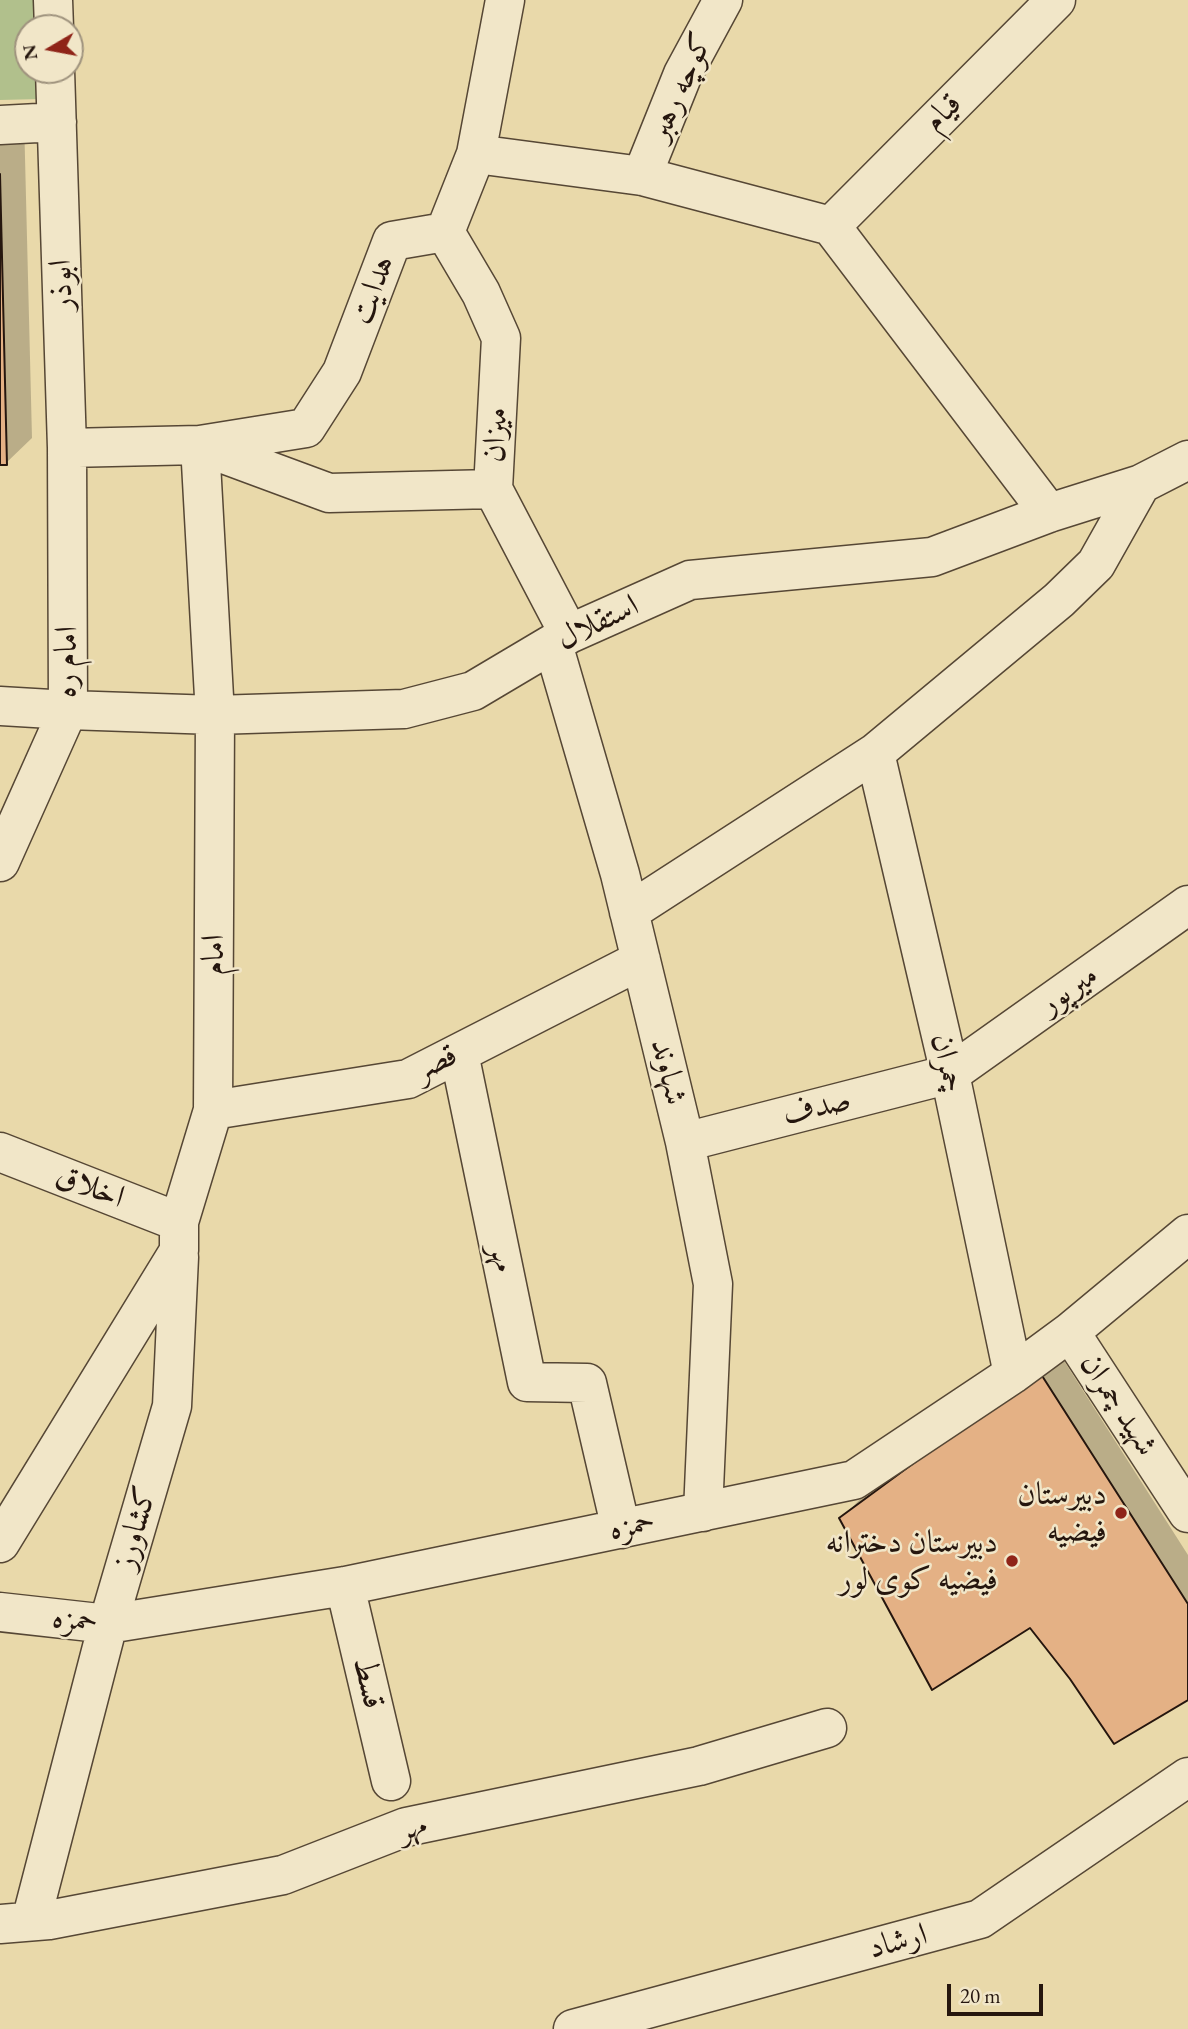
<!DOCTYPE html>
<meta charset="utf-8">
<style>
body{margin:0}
#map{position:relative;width:1188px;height:2029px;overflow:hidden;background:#e9d9aa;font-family:"EB Garamond",serif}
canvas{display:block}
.north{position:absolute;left:14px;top:14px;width:70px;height:70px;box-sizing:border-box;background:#f1e6c8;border:2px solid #9f937e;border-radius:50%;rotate:260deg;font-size:19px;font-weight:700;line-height:28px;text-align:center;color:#25160e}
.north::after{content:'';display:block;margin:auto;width:24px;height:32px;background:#8f2418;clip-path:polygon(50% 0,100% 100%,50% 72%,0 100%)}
.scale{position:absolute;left:947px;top:1984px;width:96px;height:32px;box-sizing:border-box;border:4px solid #25160e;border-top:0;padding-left:9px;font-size:21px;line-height:24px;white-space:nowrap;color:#25160e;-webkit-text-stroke:5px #f1e6c8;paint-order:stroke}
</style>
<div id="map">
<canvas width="1188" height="2029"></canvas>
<div class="north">N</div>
<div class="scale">20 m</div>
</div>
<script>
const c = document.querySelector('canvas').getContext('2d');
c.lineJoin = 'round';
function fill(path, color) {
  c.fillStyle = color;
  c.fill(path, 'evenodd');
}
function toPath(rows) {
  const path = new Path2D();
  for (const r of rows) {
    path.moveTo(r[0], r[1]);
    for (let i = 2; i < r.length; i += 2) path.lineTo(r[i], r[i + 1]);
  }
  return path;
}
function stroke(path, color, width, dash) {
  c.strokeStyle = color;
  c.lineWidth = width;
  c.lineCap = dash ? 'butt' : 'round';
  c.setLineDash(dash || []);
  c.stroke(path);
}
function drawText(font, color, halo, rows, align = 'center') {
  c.font = font + ' "EB Garamond",Amiri,serif';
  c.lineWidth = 5;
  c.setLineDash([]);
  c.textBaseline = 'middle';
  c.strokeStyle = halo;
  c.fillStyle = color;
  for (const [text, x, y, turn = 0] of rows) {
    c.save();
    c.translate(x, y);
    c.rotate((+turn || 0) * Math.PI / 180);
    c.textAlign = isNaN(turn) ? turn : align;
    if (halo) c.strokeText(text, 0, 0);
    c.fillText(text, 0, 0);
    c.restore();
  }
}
fill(toPath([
 [0,0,41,0,41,28,28,28,28,70,41,70,41,99,0,100]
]), '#b1c08c');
fill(toPath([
 [24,117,32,438,6,463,0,463,0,118],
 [1059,1353,1188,1555,1188,1698,1071,1678,1031,1626,842,1518,861,1498]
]), '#0003');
const building = toPath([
 [0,174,7,465,0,465,0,174],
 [1039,1371,1188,1604,1188,1700,1114,1744,1070,1679,1030,1628,932,1690,839,1518,1039,1371]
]);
fill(building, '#e4b185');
stroke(building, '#25160e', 2);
const minor = toPath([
 [53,0,54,28],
 [0,125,57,122],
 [476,154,642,176,831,226,1049,513],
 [642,176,683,74,723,0],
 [831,226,1056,0],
 [445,232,481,293,501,338,493,489,569,634],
 [200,445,306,428,342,372,392,241,445,232,476,154,505,0],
 [202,446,329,493,493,489],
 [553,644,620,874,685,1142,713,1284,703,1512],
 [0,706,68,710,215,715,404,709,473,691,569,634,690,580,932,557,1049,513,1141,484,1188,460],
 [875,753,950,1074,1013,1374],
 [0,862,68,710,67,448,55,70],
 [629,912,875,753,1059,600,1096,564,1141,484],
 [459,1053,527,1382,587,1383,621,1529],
 [213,1110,408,1079,641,960],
 [685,1142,950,1074,1188,905],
 [0,1152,179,1222],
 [1070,1332,1188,1513],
 [0,1543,179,1251,179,1222,213,1110,215,715,200,445,67,448],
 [345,1586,391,1781],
 [0,1612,108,1624,345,1586,854,1480,1013,1374,1070,1332,1188,1234],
 [31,1921,108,1624,172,1406,179,1257],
 [0,1924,49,1920,283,1875,406,1827,699,1766,827,1728],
 [573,2029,980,1919,1188,1777]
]);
stroke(minor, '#564735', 41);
stroke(minor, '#f1e6c8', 38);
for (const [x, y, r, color] of [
 [1121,1513,7,"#8f2418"],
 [1012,1561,7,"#8f2418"]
]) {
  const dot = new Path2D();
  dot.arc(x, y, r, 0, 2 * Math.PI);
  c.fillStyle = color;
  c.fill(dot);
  stroke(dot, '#f1e6c8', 2.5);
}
drawText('32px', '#25160e', '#f1e6c8', [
 ["کوچه رهبر",681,87,-66],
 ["قیام",943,113,-45],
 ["ابوذر",62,285,-92],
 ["هدایت",373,290,-69],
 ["میزان",496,435,-87],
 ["استقلال",598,623,-26],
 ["امام ره",67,662,-89],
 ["امام",214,955,-90],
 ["میرپور",1069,990,-35],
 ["قصر",436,1063,-26],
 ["چمران",947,1063,77],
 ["شهاوند",668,1072,76],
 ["صدف",817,1108,-14],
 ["اخلاق",90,1187,21],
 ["مهر",502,1258,78],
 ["شهید چمران",1118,1405,57],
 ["حمزه",632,1526,-12],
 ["کشاورز",136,1528,-74],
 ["حمزه",75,1620,5],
 ["قسط",368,1683,77],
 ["مهر",413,1828,-15],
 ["ارشاد",898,1942,-15]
]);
drawText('32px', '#25160e', '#f1e6c8', [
 ["دبیرستان",1107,1495],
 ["فیضیه",1107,1532],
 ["دبیرستان دخترانه",998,1543],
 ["فیضیه کوی لور",998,1580]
], 'right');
</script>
